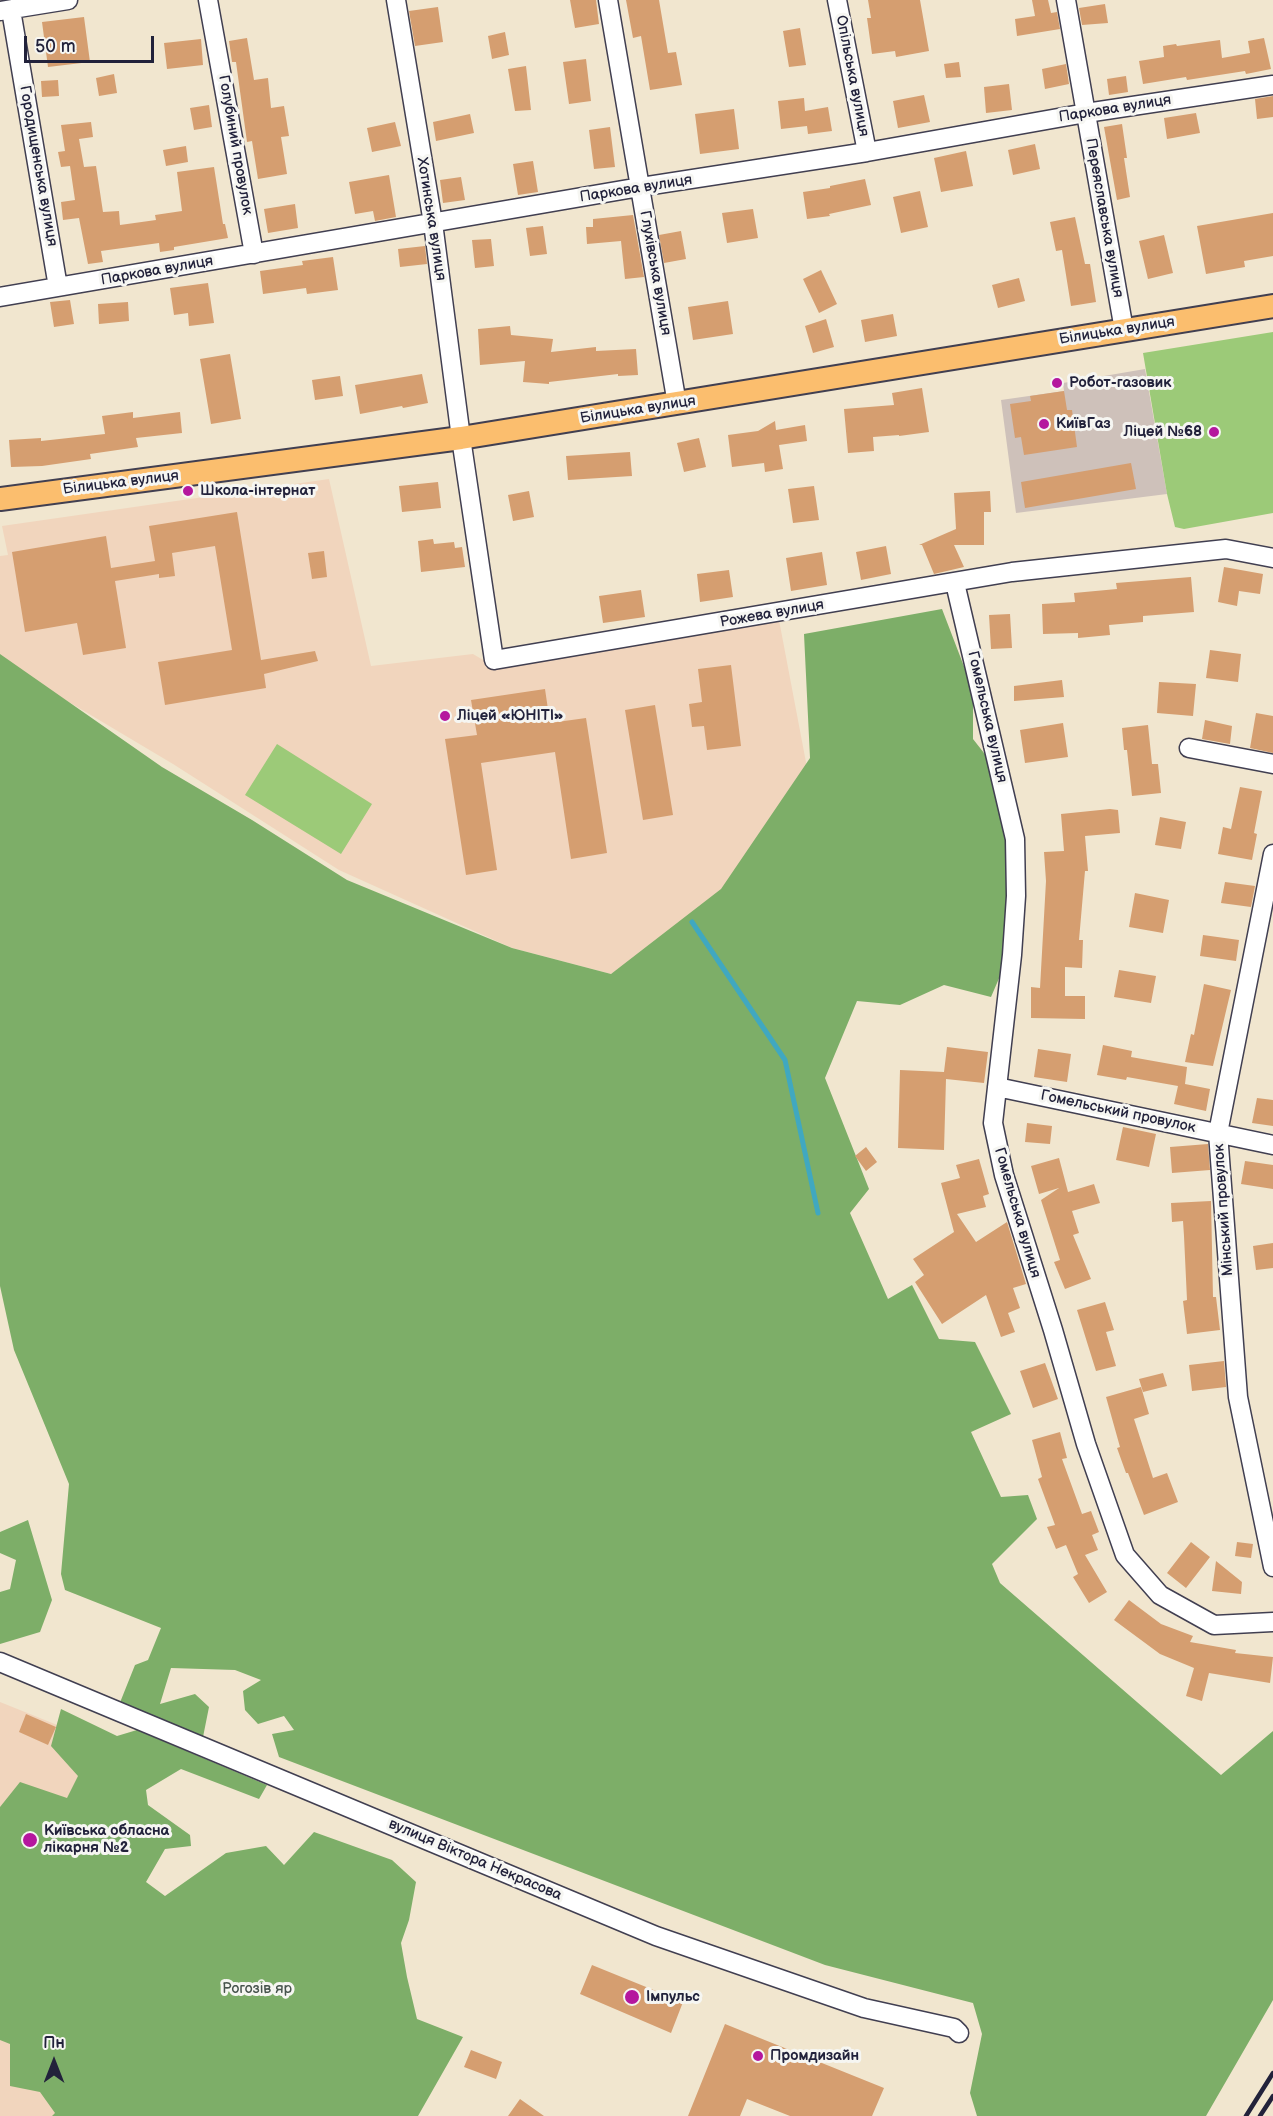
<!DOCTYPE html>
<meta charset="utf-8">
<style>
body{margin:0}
#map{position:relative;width:1273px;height:2116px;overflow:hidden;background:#f1e6cf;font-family:"Balsamiq Sans",sans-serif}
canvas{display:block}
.north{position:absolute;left:24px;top:2032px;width:60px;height:60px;-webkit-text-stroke:4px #f6f6f2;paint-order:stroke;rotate:0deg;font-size:16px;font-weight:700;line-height:24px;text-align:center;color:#22223b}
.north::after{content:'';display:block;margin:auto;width:21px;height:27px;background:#22223b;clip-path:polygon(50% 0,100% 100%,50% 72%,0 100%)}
.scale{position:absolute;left:24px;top:36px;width:130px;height:27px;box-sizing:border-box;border:3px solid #22223b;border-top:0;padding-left:8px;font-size:18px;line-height:21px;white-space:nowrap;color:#22223b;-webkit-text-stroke:4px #f6f6f2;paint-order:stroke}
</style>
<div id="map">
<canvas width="1273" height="2116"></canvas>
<div class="north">Пн</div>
<div class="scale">50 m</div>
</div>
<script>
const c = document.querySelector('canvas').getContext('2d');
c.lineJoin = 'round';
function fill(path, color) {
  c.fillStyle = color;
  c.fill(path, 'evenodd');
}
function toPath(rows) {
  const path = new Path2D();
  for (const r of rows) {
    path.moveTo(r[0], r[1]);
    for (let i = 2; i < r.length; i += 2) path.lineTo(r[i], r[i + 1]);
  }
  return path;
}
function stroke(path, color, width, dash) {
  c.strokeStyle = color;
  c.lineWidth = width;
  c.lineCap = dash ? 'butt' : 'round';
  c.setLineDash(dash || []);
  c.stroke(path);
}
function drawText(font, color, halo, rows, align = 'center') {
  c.font = font + ' "Balsamiq Sans",sans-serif';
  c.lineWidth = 6;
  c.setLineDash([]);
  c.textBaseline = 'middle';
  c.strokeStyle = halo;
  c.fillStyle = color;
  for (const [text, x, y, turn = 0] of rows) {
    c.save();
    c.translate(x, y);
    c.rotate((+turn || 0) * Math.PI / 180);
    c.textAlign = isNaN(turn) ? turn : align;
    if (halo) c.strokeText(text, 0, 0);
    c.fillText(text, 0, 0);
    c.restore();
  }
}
fill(toPath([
 [329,479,371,666,473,654,490,664,779,620,812,794,711,911,611,974,512,948,339,870,173,764,0,661,0,556,8,555,2,526],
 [0,1702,107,1745,90,2116,0,2116]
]), '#f1d5bd');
fill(toPath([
 [1145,369,1167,494,1016,513,1001,400,1064,391,1063,383]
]), '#cec1ba');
fill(toPath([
 [1273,332,1273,513,1184,529,1175,527,1167,494,1143,353],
 [277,744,372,804,341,854,245,795]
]), '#9cca78');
fill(toPath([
 [942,609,973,690,973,739,995,767,1010,841,1006,962,991,997,944,985,900,1005,857,1001,825,1078,869,1189,850,1213,888,1299,912,1285,939,1339,975,1342,1011,1414,971,1432,1001,1497,1028,1495,1037,1519,992,1564,1000,1583,1221,1775,1273,1731,1273,2000,1206,2116,977,2116,970,2093,982,2034,973,2003,825,1965,279,1757,272,1734,294,1730,284,1716,258,1724,245,1710,243,1691,261,1680,235,1670,171,1668,160,1704,195,1694,209,1707,203,1737,119,1705,135,1665,148,1660,161,1628,65,1590,61,1574,69,1484,14,1350,0,1286,0,654,162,767,252,820,347,880,512,948,611,974,721,889,810,758,804,634],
 [28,1520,52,1600,40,1632,0,1644,0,1592,10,1589,16,1560,0,1553,0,1532],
 [61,1709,117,1736,137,1730,267,1785,259,1799,181,1769,146,1790,148,1805,190,1835,191,1846,165,1849,146,1882,165,1896,226,1853,266,1846,284,1865,314,1832,392,1860,416,1882,409,1920,401,1943,407,1977,417,2019,463,2037,418,2116,52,2116,55,2113,40,2092,10,2086,10,2044,0,2040,0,1807,20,1782,67,1798,78,1776,51,1746]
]), '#7dae68');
stroke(toPath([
 [692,922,785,1060,818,1213]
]), '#40a8c0', 5);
fill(toPath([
 [570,0,596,0,599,24,575,28],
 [626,0,659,0,668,53,676,52,682,85,650,90,641,36,633,38],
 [868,0,920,0,929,51,896,57,895,51,872,54,867,18,871,18],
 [1032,0,1048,0,1051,13,1057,12,1060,29,1017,36,1015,19,1035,16],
 [1105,4,1108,23,1082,25,1079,8],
 [438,7,443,42,415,46,409,11],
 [84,17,90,62,48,67,42,22],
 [800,28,806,65,789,67,783,31],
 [505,32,509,55,492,59,488,36],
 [247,38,254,80,268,78,271,108,284,106,289,136,281,137,287,174,258,179,252,141,247,142,236,62,232,62,229,41],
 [1264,38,1271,69,1246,74,1245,71,1187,80,1186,77,1143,84,1139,61,1164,57,1163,46,1176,44,1177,46,1220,40,1222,58,1250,53,1248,41],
 [201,39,203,65,167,69,164,43],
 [586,59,591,101,569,104,563,62],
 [959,62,961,77,946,78,944,64],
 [1066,64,1069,84,1045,89,1042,69],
 [526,66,531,110,515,111,508,69],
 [114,74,117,93,99,96,96,78],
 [1126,76,1128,92,1109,95,1107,79],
 [58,80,59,96,42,97,41,81],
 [1009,84,1012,110,986,113,984,87],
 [924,95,930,122,898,128,893,101],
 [1273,96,1273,117,1257,119,1255,99],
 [804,98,805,111,828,107,832,131,808,134,807,126,781,129,778,101],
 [209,105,212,127,194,130,190,108],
 [734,109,739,149,700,154,695,114],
 [1196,113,1200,133,1167,139,1164,118],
 [470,114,474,133,436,141,433,122],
 [91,122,93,137,79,139,84,167,96,166,103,212,119,211,120,225,156,220,155,215,182,211,177,172,214,167,223,224,225,224,228,238,174,247,174,250,160,252,159,243,101,251,103,262,88,264,79,218,63,220,61,202,75,200,70,166,61,167,58,152,65,151,61,125],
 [395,122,401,146,372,152,367,128],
 [1122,124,1127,158,1124,158,1130,197,1117,200,1104,127],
 [610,127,615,167,594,169,589,130],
 [1035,144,1040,169,1013,175,1008,150],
 [186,146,188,162,166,166,163,150],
 [966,151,973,186,941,192,934,158],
 [533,161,538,192,518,195,513,164],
 [389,175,396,217,375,221,373,211,355,214,349,182],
 [461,177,465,200,443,203,440,180],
 [865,179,871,205,829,214,830,216,807,219,803,192,830,188,830,186],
 [920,191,928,227,901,233,893,197],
 [295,204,298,228,268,233,264,209],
 [753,209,758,238,727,243,722,213],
 [1273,213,1273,256,1244,261,1245,267,1206,274,1197,226],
 [633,215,644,277,625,279,621,241,587,244,586,227,593,227,593,219],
 [1075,217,1085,264,1090,264,1096,302,1071,306,1062,250,1056,251,1050,222],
 [543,226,547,254,530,256,526,228],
 [681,231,686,259,664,263,659,235],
 [1164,235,1173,273,1148,279,1139,241],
 [491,239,494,266,475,268,472,240],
 [425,246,427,264,400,267,398,249],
 [333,257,338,290,307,294,306,288,263,294,260,271,303,265,302,261],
 [821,270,837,304,819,313,803,279],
 [1019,278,1025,301,998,308,992,285],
 [208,283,214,323,189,326,188,313,174,315,170,288],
 [70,300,74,324,54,327,50,302],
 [728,301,733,334,693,340,688,307],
 [128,302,129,321,99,324,98,304],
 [893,314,897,336,865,342,861,320],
 [826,319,834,347,813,353,805,326],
 [510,326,511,335,553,339,551,352,596,347,596,351,636,349,638,375,618,376,618,374,549,382,549,384,523,382,525,361,480,365,478,329],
 [230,354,241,419,211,424,200,359],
 [422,374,428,403,403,408,402,406,360,414,355,385],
 [340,376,343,396,315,400,312,380],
 [922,388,929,432,899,436,899,435,873,437,874,451,848,453,844,409,894,405,892,393],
 [1064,391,1067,410,1072,410,1077,447,1024,455,1021,437,1015,438,1010,404,1031,401,1030,396],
 [133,412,133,418,180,412,182,433,136,438,138,447,90,454,91,459,42,466,11,467,9,440,41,438,41,441,105,434,102,416],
 [775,421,776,430,805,425,807,441,779,445,783,469,765,472,764,463,732,467,728,435,758,431],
 [699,438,706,467,684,472,677,443],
 [630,452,632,476,568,480,566,456],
 [1131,463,1136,489,1025,508,1021,482],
 [438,482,441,508,402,512,399,486],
 [814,486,819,520,793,523,788,489],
 [529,491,534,517,513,521,508,495],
 [990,491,991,512,984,512,984,545,954,545,964,567,934,574,922,545,919,545,956,529,954,493],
 [237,512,261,660,315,651,318,661,264,674,266,688,165,705,158,662,232,650,215,546,172,553,175,576,159,578,159,574,115,581,126,648,83,655,77,623,25,632,12,552,106,536,111,568,155,561,149,526],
 [433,539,434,544,454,542,455,548,462,547,465,567,421,572,418,541],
 [886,546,891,574,861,580,856,552],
 [324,551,327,577,312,579,308,553],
 [822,552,827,585,791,591,786,558],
 [1224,567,1263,574,1260,594,1239,591,1237,606,1218,602],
 [729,570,733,597,700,602,697,574],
 [1191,577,1194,612,1143,616,1143,622,1109,625,1110,635,1078,638,1078,633,1043,634,1042,604,1075,602,1074,593,1117,589,1116,583],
 [641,590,645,617,603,623,599,596],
 [1010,614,1012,648,991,649,989,615],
 [1210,650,1241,654,1238,682,1206,678],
 [731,665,741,746,707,750,704,726,692,727,689,704,702,702,698,669],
 [1062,680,1064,697,1014,701,1014,686],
 [1159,682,1196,684,1193,716,1157,713],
 [545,689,550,723,586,718,607,853,571,859,555,752,481,763,497,870,466,875,445,739,477,735,471,700],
 [655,705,673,815,643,820,625,710],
 [1256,713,1273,716,1273,753,1250,748],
 [1205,720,1232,726,1230,744,1202,739],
 [1063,723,1068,757,1025,763,1020,730],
 [1148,725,1152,764,1158,764,1161,793,1132,796,1127,750,1124,750,1122,728],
 [1240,787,1262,791,1254,833,1257,834,1252,860,1218,854,1223,827,1231,829],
 [1110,809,1118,810,1120,833,1085,836,1088,871,1085,871,1079,940,1083,940,1082,968,1065,967,1065,996,1085,996,1085,1019,1031,1018,1031,987,1040,988,1046,881,1044,852,1064,851,1061,814],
 [1160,817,1186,822,1181,849,1155,845],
 [1225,882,1255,886,1251,907,1221,903],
 [1135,893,1169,900,1163,933,1129,927],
 [1203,935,1239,940,1236,961,1200,956],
 [1119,970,1156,976,1151,1003,1114,997],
 [1204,984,1231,990,1213,1066,1185,1062,1191,1034,1194,1035],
 [1103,1045,1132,1051,1131,1057,1187,1067,1185,1084,1210,1089,1206,1111,1174,1104,1178,1086,1127,1077,1126,1080,1097,1075],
 [947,1047,988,1052,984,1083,946,1079,944,1150,898,1148,900,1070,944,1072],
 [1038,1049,1071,1054,1067,1082,1034,1077],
 [1257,1098,1273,1100,1273,1126,1252,1123],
 [1027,1123,1052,1126,1050,1144,1025,1142],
 [1123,1127,1156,1134,1149,1167,1116,1160],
 [1208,1144,1210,1170,1172,1173,1170,1147],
 [866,1147,877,1162,866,1171,855,1156],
 [1059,1158,1068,1192,1094,1184,1100,1203,1072,1211,1079,1233,1073,1235,1091,1279,1065,1289,1054,1262,1060,1260,1041,1200,1059,1188,1039,1194,1031,1166],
 [979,1159,989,1194,983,1196,986,1207,957,1214,976,1242,1007,1222,1026,1284,1013,1288,1020,1308,1008,1313,1015,1332,1001,1337,986,1295,942,1324,915,1282,924,1275,913,1259,954,1232,941,1183,960,1178,956,1165],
 [1245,1161,1273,1165,1273,1189,1241,1184],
 [1211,1201,1213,1297,1216,1297,1220,1330,1187,1334,1183,1301,1187,1300,1184,1236,1183,1221,1172,1222,1171,1203],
 [1273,1243,1273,1268,1256,1270,1253,1246],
 [1105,1302,1114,1330,1106,1332,1116,1366,1096,1371,1077,1310],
 [1224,1361,1226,1387,1192,1391,1189,1365],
 [1045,1363,1058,1399,1033,1408,1020,1371],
 [1163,1373,1167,1386,1143,1392,1139,1379],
 [1141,1387,1149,1414,1134,1419,1153,1478,1167,1473,1178,1502,1144,1515,1128,1473,1126,1473,1117,1448,1120,1447,1106,1397],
 [1060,1432,1067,1458,1062,1459,1082,1514,1091,1511,1099,1532,1092,1535,1098,1550,1085,1555,1107,1592,1089,1603,1073,1577,1078,1574,1066,1545,1056,1549,1047,1527,1055,1525,1038,1479,1042,1477,1032,1440],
 [1191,1542,1210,1557,1186,1588,1167,1573],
 [1237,1542,1253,1544,1251,1558,1235,1556],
 [1216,1561,1242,1582,1241,1594,1212,1591],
 [1129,1600,1161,1624,1193,1636,1190,1642,1236,1650,1235,1653,1273,1657,1270,1683,1209,1673,1202,1701,1186,1696,1194,1668,1160,1654,1114,1620],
 [26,1714,56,1727,48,1745,19,1732],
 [592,1965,683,2002,671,2033,580,1994],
 [725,2024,884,2088,872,2116,790,2116,747,2099,740,2116,688,2116],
 [471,2050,502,2062,496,2079,464,2067],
 [520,2099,544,2116,508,2116]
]), '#d59e70');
const minor = toPath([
 [208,0,254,254],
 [396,0,433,223,461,438,494,660,1012,572,1226,549,1273,558],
 [608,0,677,404],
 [837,0,867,152],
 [1066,0,1124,330],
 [11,10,58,287],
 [0,11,68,0],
 [0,297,640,187,867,152,1086,113,1273,85],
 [955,583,1015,839,1016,896,1012,955,993,1123,1004,1175,1053,1330,1086,1444,1125,1555,1160,1595,1214,1625,1273,1622],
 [1189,748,1273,764],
 [1273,854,1218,1133,1238,1397,1273,1567],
 [997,1087,1273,1145],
 [0,1662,656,1936,864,2008,954,2028,959,2033]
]);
const major = toPath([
 [0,499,461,438,1273,306]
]);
stroke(minor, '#413f51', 21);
stroke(major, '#413f51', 26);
stroke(minor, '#fff', 18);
stroke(major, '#fbbe6e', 22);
stroke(toPath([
 [1246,2116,1273,2073],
 [1260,2116,1273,2096]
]), '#22223b', 4.5);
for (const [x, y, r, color] of [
 [1057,383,6,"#b5179e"],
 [1044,424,6,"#b5179e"],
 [1214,432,6,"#b5179e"],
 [188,491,6,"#b5179e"],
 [445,716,6,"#b5179e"],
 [30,1840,8,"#b5179e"],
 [632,1997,8,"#b5179e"],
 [758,2056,6,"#b5179e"]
]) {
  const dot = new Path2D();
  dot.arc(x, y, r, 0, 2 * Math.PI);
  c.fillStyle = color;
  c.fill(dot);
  stroke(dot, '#f6f6f2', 2);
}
drawText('15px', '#22223b', '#f6f6f2', [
 ["Опільська вулиця",852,76,79],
 ["Паркова вулиця",1115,109,-9],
 ["Голубиний провулок",235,145,80],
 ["Городищенська вулиця",38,166,80],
 ["Паркова вулиця",636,189,-9],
 ["Переяславська вулиця",1104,218,80],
 ["Хотинська вулиця",431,219,81],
 ["Паркова вулиця",157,271,-10],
 ["Глухівська вулиця",655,273,80],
 ["Білицька вулиця",1117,331,-9],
 ["Білицька вулиця",638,410,-9],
 ["Білицька вулиця",121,483,-7],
 ["Рожева вулиця",772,614,-10],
 ["Гомельська вулиця",987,717,77],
 ["Гомельський провулок",1118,1112,12],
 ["Мінський провулок",1224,1210,-94],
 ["Гомельська вулиця",1017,1213,74],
 ["вулиця Віктора Некрасова",475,1860,23]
]);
drawText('bold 15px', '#22223b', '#f6f6f2', [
 ["Робот-газовик",1069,383],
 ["КиївГаз",1056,424],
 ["Ліцей №68",1202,432,"right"],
 ["Школа-інтернат",200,491],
 ["Ліцей «ЮНІТІ»",457,716],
 ["Київська обласна",44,1831],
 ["лікарня №2",44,1848],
 ["Імпульс",646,1997],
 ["Промдизайн",770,2056]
], 'left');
drawText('15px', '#47544d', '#f6f6f2', [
 ["Рогозів яр",257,1989]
]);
</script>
